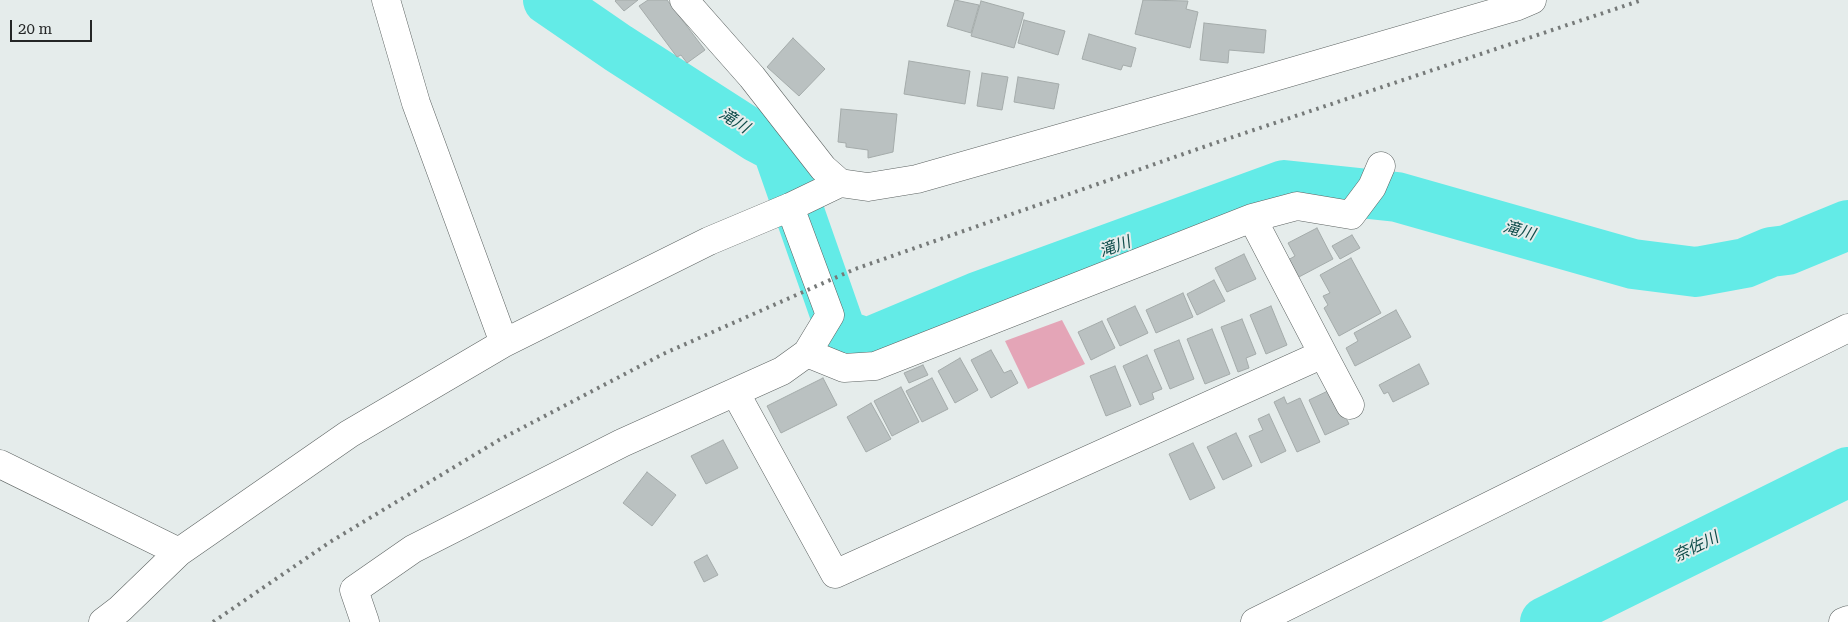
<!DOCTYPE html>
<meta charset="utf-8">
<style>
body{margin:0}
#map{position:relative;width:1848px;height:622px;overflow:hidden;background:#e5eceb;font-family:"Roboto Serif",serif}
canvas{display:block}
.scale{position:absolute;left:10px;top:20px;width:82px;height:22px;box-sizing:border-box;border:2px solid #242626;border-top:0;padding-left:6px;font-size:15px;line-height:18px;white-space:nowrap;color:#242626;-webkit-text-stroke:4px #e5eceb;paint-order:stroke}
</style>
<div id="map">
<canvas width="1848" height="622"></canvas>
<div class="scale">20 m</div>
</div>
<script>
const c = document.querySelector('canvas').getContext('2d');
c.lineJoin = 'round';
function fill(path, color) {
  c.fillStyle = color;
  c.fill(path, 'evenodd');
}
function toPath(rows) {
  const path = new Path2D();
  for (const r of rows) {
    path.moveTo(r[0], r[1]);
    for (let i = 2; i < r.length; i += 2) path.lineTo(r[i], r[i + 1]);
  }
  return path;
}
function stroke(path, color, width, dash) {
  c.strokeStyle = color;
  c.lineWidth = width;
  c.lineCap = dash ? 'butt' : 'round';
  c.setLineDash(dash || []);
  c.stroke(path);
}
function drawText(font, color, halo, rows, align = 'center') {
  c.font = font + ' "Roboto Serif","Noto Sans JP",serif';
  c.lineWidth = 4;
  c.setLineDash([]);
  c.textBaseline = 'middle';
  c.strokeStyle = halo;
  c.fillStyle = color;
  for (const [text, x, y, turn = 0] of rows) {
    c.save();
    c.translate(x, y);
    c.rotate((+turn || 0) * Math.PI / 180);
    c.textAlign = isNaN(turn) ? turn : align;
    if (halo) c.strokeText(text, 0, 0);
    c.fillText(text, 0, 0);
    c.restore();
  }
}
fill(toPath([
 [1062,320,1085,364,1028,389,1005,341]
]), '#e4a5b7');
stroke(toPath([
 [548,0,618,48,758,138,777,148,842,334,867,343,977,297,1284,185,1397,197,1633,264,1696,272,1745,263,1771,252,1787,250,1848,225],
 [1545,622,1848,472]
]), '#63ebe7', 50);
const building = toPath([
 [616,0,638,0,624,11,615,1,616,0],
 [648,0,667,0,705,50,687,63,681,55,677,57,639,6,648,0],
 [955,0,979,5,971,33,947,26,955,0],
 [1143,0,1188,1,1186,9,1198,12,1190,48,1135,34,1143,0],
 [981,1,1024,13,1014,48,971,36,981,1],
 [1024,20,1065,31,1058,55,1018,43,1024,20],
 [1204,23,1266,30,1264,53,1229,50,1228,63,1200,60,1204,23],
 [1089,34,1136,48,1131,67,1123,65,1121,70,1082,59,1089,34],
 [793,38,825,69,799,96,767,67,793,38],
 [909,61,970,71,965,104,904,94,909,61],
 [982,73,1008,77,1002,110,977,106,982,73],
 [1018,77,1059,84,1054,109,1014,102,1018,77],
 [841,109,897,114,893,152,868,158,868,150,846,147,846,143,838,142,841,109],
 [1317,228,1333,259,1297,278,1288,260,1295,256,1288,243,1317,228],
 [1352,235,1360,248,1340,259,1332,246,1352,235],
 [1244,254,1256,279,1227,292,1215,268,1244,254],
 [1351,258,1381,313,1339,336,1324,308,1328,305,1323,296,1330,293,1320,275,1351,258],
 [1214,280,1225,301,1197,315,1187,294,1214,280],
 [1183,293,1193,317,1156,333,1146,310,1183,293],
 [1135,306,1148,333,1120,346,1107,319,1135,306],
 [1271,306,1287,345,1266,354,1250,315,1271,306],
 [1396,310,1411,337,1355,366,1346,348,1358,341,1354,333,1396,310],
 [1242,319,1256,354,1246,358,1249,368,1238,372,1221,327,1242,319],
 [1102,321,1115,348,1091,360,1078,332,1102,321],
 [1212,329,1230,374,1205,384,1187,339,1212,329],
 [1179,340,1194,379,1170,389,1154,350,1179,340],
 [991,350,1004,373,1011,370,1018,383,991,398,971,360,991,350],
 [1147,355,1162,389,1152,393,1154,399,1140,405,1123,366,1147,355],
 [960,358,978,390,955,403,938,371,960,358],
 [1419,364,1429,384,1393,402,1388,392,1384,394,1379,385,1419,364],
 [923,365,928,375,909,383,904,373,923,365],
 [1115,366,1131,406,1106,416,1090,376,1115,366],
 [823,378,837,405,781,433,767,406,823,378],
 [932,378,948,409,922,422,906,391,932,378],
 [901,387,919,422,892,436,874,401,901,387],
 [1332,389,1349,424,1325,435,1309,400,1332,389],
 [1284,397,1287,404,1300,398,1320,442,1297,452,1274,402,1284,397],
 [871,403,891,439,866,452,847,417,871,403],
 [1269,414,1286,451,1261,463,1249,436,1263,430,1258,419,1269,414],
 [1236,433,1252,466,1223,480,1207,447,1236,433],
 [723,440,738,468,706,484,691,456,723,440],
 [1193,443,1215,488,1190,500,1169,454,1193,443],
 [647,472,676,495,652,526,623,503,647,472],
 [707,555,718,575,704,582,694,562,707,555]
]);
fill(building, '#bac1c1');
stroke(building, '#a4abaa', 1);
const minor = toPath([
 [386,0,416,103,504,343],
 [684,0,752,77,823,168,840,183,868,187,917,179,1212,95,1518,6,1532,0],
 [807,353,844,368,875,366,1252,218,1297,206,1351,215,1372,187,1381,166],
 [1323,354,1350,405],
 [735,392,835,574,1323,354,1252,218],
 [0,464,179,552],
 [103,622,120,609,179,552,349,434,504,343,709,241,790,207,840,183],
 [365,622,354,590,413,549,622,443,782,371,807,353,830,315,790,207],
 [1255,622,1848,328],
 [1843,622,1848,620]
]);
stroke(minor, '#5d6362', 29);
stroke(minor, '#fff', 28);
stroke(toPath([
 [213,622,330,542,499,440,663,354,855,269,1212,144,1642,0]
]), '#767a79', 4, [2.5, 5]);
drawText('italic 16px', '#0f4c4a', '#e5eceb', [
 ["滝川",734,121,32],
 ["滝川",1519,231,16],
 ["滝川",1115,247,-20],
 ["奈佐川",1696,547,-26]
]);
</script>
